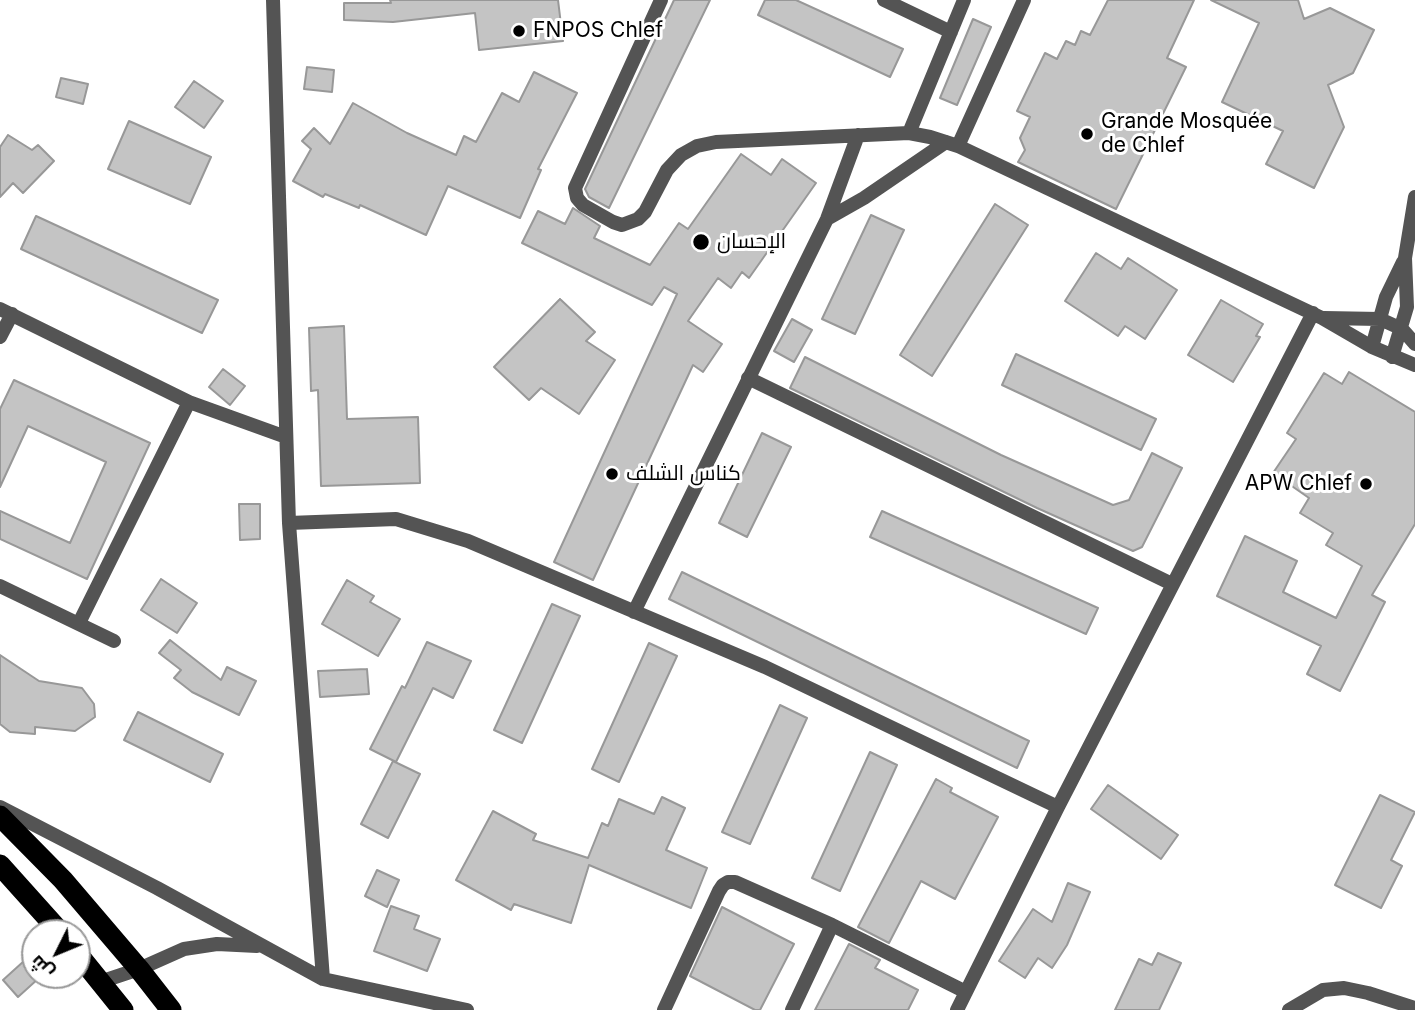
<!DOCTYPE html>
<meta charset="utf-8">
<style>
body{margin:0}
#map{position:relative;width:1415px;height:1010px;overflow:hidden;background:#fff;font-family:Inter,Cairo,sans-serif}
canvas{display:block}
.north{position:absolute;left:21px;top:919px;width:70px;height:70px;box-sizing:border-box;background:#fff;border:2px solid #999;border-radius:50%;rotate:227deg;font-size:19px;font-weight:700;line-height:28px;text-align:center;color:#000}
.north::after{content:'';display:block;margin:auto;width:24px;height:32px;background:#000;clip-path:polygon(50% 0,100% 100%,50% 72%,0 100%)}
</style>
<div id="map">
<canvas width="1415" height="1010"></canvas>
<div class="north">ش</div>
</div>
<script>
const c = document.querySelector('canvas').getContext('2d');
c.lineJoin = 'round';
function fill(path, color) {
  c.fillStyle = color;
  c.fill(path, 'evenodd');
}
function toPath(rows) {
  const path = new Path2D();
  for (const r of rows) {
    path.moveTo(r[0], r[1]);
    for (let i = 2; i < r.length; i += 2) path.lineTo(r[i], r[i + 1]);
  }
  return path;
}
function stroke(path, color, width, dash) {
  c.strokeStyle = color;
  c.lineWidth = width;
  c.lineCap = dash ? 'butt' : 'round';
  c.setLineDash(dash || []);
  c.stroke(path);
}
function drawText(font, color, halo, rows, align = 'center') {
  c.font = font + ' Inter,Cairo,sans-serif';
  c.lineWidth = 6;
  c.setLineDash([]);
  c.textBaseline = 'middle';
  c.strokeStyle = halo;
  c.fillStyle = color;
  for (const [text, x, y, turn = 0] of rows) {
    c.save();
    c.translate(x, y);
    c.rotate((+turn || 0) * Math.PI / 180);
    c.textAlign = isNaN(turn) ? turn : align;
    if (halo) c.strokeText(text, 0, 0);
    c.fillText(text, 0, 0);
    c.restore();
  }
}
const building = toPath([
 [390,0,558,0,563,41,479,50,475,13,393,22,344,20,344,3,391,3,390,0],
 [674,0,710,0,609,208,589,197,585,189,674,0],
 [765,0,796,0,903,49,890,77,758,15,765,0],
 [1108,0,1194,0,1167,58,1186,67,1116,209,1018,162,1025,150,1020,138,1030,117,1017,111,1045,53,1057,59,1066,41,1075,45,1081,31,1090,35,1108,0],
 [1211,0,1298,0,1304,19,1330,8,1374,30,1353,73,1328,85,1344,127,1314,188,1266,164,1283,131,1222,102,1259,23,1211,0],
 [973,19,991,27,957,105,940,98,973,19],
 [307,67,334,70,332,92,304,89,307,67],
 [534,72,577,93,538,169,541,170,520,218,448,186,426,235,360,205,359,208,325,194,323,197,293,181,311,149,302,141,314,128,330,144,353,103,407,133,456,155,464,136,476,142,502,93,519,102,534,72],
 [61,78,88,84,83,104,56,97,61,78],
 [194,81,223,101,204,128,175,107,194,81],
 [129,121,211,157,190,204,108,169,129,121],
 [8,135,32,150,38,145,54,161,23,193,13,183,0,197,0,147,8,135],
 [741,154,771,175,782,159,816,183,749,278,742,272,731,288,718,278,688,321,722,344,703,372,693,365,593,580,554,562,677,294,664,287,652,305,522,243,538,211,565,224,573,208,600,226,594,238,650,265,679,223,688,229,741,154],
 [995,204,1028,225,932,376,900,355,995,204],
 [871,215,904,230,855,334,822,319,871,215],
 [36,216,218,300,202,333,21,249,36,216],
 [1096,253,1121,269,1128,258,1177,290,1145,339,1125,326,1118,336,1065,301,1096,253],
 [560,299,595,332,586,341,615,360,579,414,541,388,529,400,494,367,560,299],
 [1221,300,1263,324,1256,336,1260,337,1233,382,1188,355,1221,300],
 [792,319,812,330,794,362,774,351,792,319],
 [344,326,347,419,418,417,420,483,321,486,318,390,311,391,309,328,344,326],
 [1016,354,1156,419,1141,450,1002,385,1016,354],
 [805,357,1001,455,1113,505,1129,500,1152,453,1182,468,1142,547,1133,551,1037,508,790,388,805,357],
 [223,369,245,386,230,405,209,387,223,369],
 [1349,372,1415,412,1415,524,1372,595,1385,602,1340,691,1307,674,1321,646,1217,596,1245,536,1297,561,1283,592,1336,618,1362,566,1326,545,1333,533,1300,513,1309,498,1273,473,1296,439,1287,433,1324,373,1342,384,1349,372],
 [14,380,150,443,87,579,0,539,0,511,70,543,106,462,28,426,0,487,0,409,14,380],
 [762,433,791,447,747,537,719,523,762,433],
 [239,504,260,504,260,539,240,540,239,504],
 [882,511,1098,608,1086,634,870,537,882,511],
 [682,572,1029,741,1017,768,669,599,682,572],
 [161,579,197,603,177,633,141,610,161,579],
 [347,580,374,596,370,602,400,619,378,656,322,624,347,580],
 [552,604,580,616,522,743,494,730,552,604],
 [170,640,221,680,227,667,256,681,239,715,192,692,174,678,181,670,159,653,170,640],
 [427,642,471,661,453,698,433,688,396,762,370,749,402,686,405,688,427,642],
 [649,643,677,656,619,782,592,769,649,643],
 [0,655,39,681,82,688,94,704,95,717,75,731,35,727,35,734,10,732,0,724,0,655],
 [367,669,369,694,320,697,318,671,367,669],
 [780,705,807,718,750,844,722,832,780,705],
 [138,712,223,754,210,782,124,740,138,712],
 [870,752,897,765,840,891,812,878,870,752],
 [393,761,420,774,388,838,361,824,393,761],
 [936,779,952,788,950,792,998,817,955,899,921,881,889,943,858,927,936,779],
 [1108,785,1178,835,1161,859,1091,809,1108,785],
 [1380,795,1415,812,1391,860,1402,866,1381,908,1335,885,1380,795],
 [662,797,685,808,666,850,707,868,691,908,589,865,571,923,514,904,511,910,456,880,493,811,536,834,533,840,588,858,602,823,608,826,619,799,654,814,662,797],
 [377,870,399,880,387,907,365,896,377,870],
 [1068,883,1090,892,1067,945,1052,968,1038,958,1025,978,999,961,1033,909,1052,922,1068,883],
 [391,906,419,916,414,929,440,939,427,971,374,951,391,906],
 [722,907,794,944,760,1010,755,1010,690,976,722,907],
 [849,944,880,960,875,968,918,990,908,1010,815,1010,849,944],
 [1158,953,1181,963,1159,1010,1115,1010,1139,959,1152,965,1158,953],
 [24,961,39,978,18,997,3,980,24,961]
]);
fill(building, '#c4c4c4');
stroke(building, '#989898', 2);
stroke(toPath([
 [273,0,289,523,323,979],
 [661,0,575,188,577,198,583,205,613,222,622,225,638,219,645,212,667,170,681,155,697,146,716,142,909,133,930,137,958,146,1322,318,1372,347,1415,365],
 [884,0,951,32],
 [909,133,964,0],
 [958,146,1024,0],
 [827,219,864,198,946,142],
 [0,309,189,402,286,437],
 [1324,318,1380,319,1402,329,1415,344],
 [0,337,12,314],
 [1372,347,1386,297,1403,262],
 [1392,357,1407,307,1405,258,1415,197],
 [748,378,1172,584],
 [289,523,396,519,468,541,765,667,1058,807],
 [0,586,114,641],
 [634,612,827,219,858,135],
 [79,623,189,402],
 [0,807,157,888,323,979,467,1010],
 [100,982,139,969,184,949,217,944,257,946],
 [664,1010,719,891,723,885,728,882,735,882,832,925,966,992],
 [792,1010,832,925],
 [957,1010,1058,807,1313,313],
 [1289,1010,1323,990,1344,988,1368,993,1415,1008]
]), '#545454', 14);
stroke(toPath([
 [0,816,63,880,139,969,171,1010],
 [0,865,61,933],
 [77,953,123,1010]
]), '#000', 21);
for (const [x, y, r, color] of [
 [519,31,7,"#000"],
 [1087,134,7,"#000"],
 [701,242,9,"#000"],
 [612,474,7,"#000"],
 [1366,484,7,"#000"]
]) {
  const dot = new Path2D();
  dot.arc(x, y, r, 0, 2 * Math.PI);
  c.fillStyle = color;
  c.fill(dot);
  stroke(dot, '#fff', 2.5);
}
drawText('21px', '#000', '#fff', [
 ["FNPOS Chlef",533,31],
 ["Grande Mosquée",1101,122],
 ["de Chlef",1101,146],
 ["الإحسان",717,242],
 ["كناس الشلف",626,474],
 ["APW Chlef",1352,484,"right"]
], 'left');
</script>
